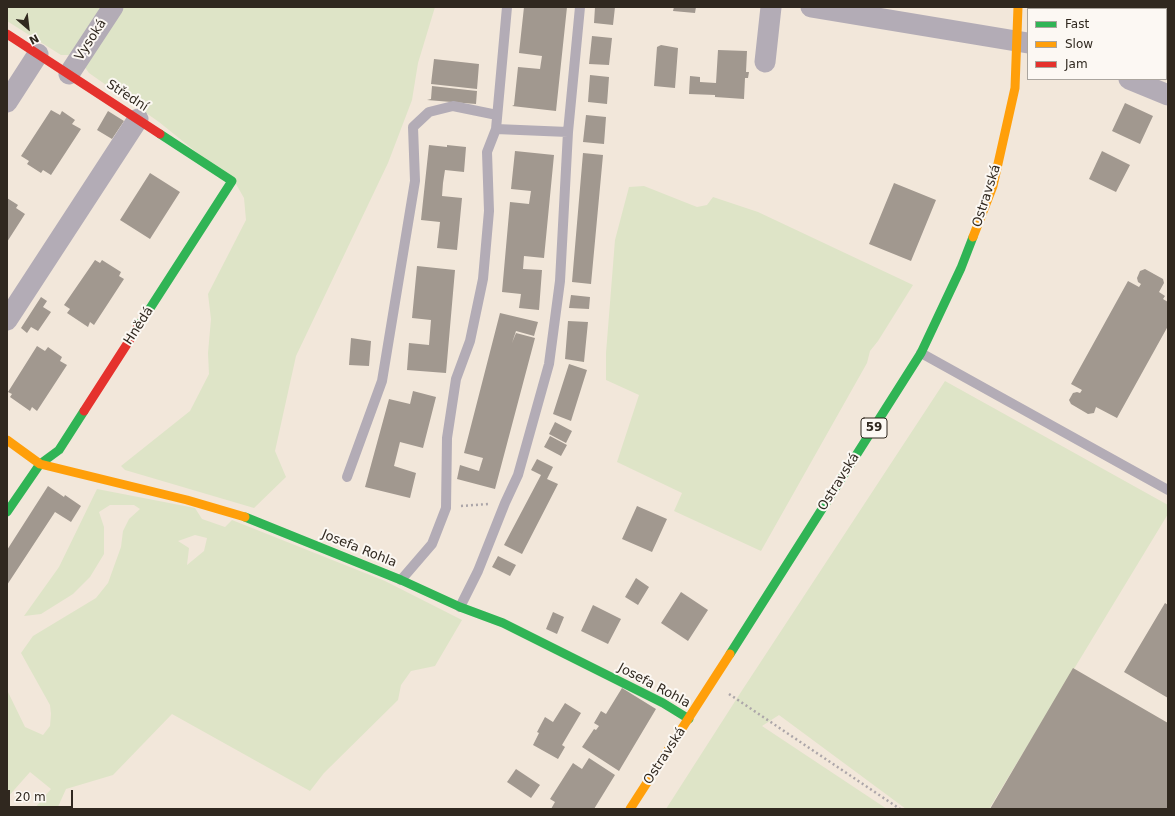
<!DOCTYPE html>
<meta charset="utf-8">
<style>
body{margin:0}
#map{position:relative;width:1175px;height:816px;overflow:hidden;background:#f2e7da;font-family:"DejaVu Sans",sans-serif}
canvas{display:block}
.frame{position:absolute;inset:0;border:8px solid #30281f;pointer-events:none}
.legend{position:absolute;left:1027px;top:8px;width:140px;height:72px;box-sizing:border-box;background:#fcf8f3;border:1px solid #aaa59e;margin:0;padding:5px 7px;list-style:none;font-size:12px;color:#30281f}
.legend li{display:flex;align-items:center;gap:8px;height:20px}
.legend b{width:20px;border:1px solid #aaa59e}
.north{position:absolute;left:8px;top:8px;width:40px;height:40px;-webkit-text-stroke:3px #fcf8f3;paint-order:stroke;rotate:152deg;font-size:11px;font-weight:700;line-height:16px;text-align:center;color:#30281f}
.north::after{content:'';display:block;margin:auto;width:14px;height:18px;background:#30281f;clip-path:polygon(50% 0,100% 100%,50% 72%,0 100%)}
.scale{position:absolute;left:8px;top:790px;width:65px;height:18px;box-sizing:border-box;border:2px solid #30281f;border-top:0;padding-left:5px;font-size:12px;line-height:14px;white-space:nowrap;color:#30281f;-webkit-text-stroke:3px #fcf8f3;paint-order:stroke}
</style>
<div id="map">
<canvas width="1175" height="816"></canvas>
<div class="frame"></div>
<ul class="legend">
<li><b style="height:5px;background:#30b455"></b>Fast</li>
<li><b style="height:5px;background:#ff9f0a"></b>Slow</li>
<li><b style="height:5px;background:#e5322d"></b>Jam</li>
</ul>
<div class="north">N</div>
<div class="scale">20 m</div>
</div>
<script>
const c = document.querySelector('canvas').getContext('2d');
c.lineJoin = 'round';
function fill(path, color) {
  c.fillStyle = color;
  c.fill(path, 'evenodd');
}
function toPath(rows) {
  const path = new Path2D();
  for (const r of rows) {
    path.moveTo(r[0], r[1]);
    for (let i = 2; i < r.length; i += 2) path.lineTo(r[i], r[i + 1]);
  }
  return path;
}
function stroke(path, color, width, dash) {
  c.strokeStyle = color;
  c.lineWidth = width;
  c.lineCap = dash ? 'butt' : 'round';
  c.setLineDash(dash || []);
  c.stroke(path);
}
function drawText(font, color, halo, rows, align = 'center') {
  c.font = font + ' "DejaVu Sans",sans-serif';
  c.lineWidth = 4;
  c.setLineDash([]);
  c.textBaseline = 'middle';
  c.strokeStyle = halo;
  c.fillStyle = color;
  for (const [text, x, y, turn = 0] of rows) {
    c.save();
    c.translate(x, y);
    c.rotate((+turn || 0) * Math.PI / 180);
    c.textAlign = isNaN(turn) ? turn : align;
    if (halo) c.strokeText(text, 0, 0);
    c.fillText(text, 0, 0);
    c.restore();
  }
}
fill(toPath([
 [7,7,103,7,69,55,61,55,7,21],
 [122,7,435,7,418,63,412,100,388,163,296,356,275,451,286,477,254,508,125,470,121,466,190,411,209,374,208,353,211,319,208,294,246,220,244,198,236,184,159,122,89,73,84,66],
 [644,186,697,207,707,205,713,197,758,212,913,285,878,341,870,351,867,363,761,551,674,511,682,493,617,462,639,395,606,380,606,353,615,240,629,187],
 [945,381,1168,505,1168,514,989,809,906,809,779,715,762,726,887,809,666,809,741,692],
 [97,489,195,508,202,519,225,527,232,520,385,581,462,620,435,666,411,671,401,685,398,700,324,773,310,791,172,714,113,775,66,789,57,809,34,809,51,789,30,772,7,798,7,690,25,727,43,735,50,726,51,714,50,705,21,653,33,636,96,598,108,583,121,547,123,531,129,519,140,509,134,505,110,505,99,512,104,527,104,554,90,577,73,594,41,614,24,616,59,567],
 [195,535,207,538,204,551,187,565,189,548,178,541]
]), '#dee4c7');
fill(toPath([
 [524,7,567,7,556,111,512,106,514,105,518,67,540,69,542,56,519,53],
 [595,7,615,7,613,25,594,23],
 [674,7,696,7,695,13,673,11],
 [592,36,612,38,609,65,589,64],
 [661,45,678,48,675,88,654,86,657,47],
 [718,50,747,51,746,72,749,72,748,78,745,78,744,99,715,97,715,95,689,94,690,76,700,77,700,82,716,83],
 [434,59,479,64,477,89,431,84],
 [590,75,609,77,607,104,588,102],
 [432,86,477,91,476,104,427,100,431,99],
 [1125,103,1153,116,1140,144,1112,131],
 [51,110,60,115,62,111,75,120,72,124,81,129,51,175,43,170,41,173,27,164,29,161,21,156],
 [108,111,124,121,112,139,97,130],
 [586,115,606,117,604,144,583,142],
 [429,145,447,147,447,145,466,147,464,172,445,170,443,183,442,196,462,198,457,250,437,248,440,222,421,220],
 [515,151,554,155,544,258,524,256,523,269,542,270,539,310,519,308,521,294,502,292,510,202,529,204,531,191,511,189],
 [1102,151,1130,165,1116,192,1089,179],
 [583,153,603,155,591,284,572,282],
 [150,173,180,192,150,239,120,220],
 [894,183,936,200,911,261,869,244],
 [7,198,18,205,16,208,25,214,7,242],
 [95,260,100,263,102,260,121,272,119,276,124,279,94,325,90,322,88,327,67,313,70,309,64,305],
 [417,266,455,270,446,373,407,370,409,343,429,345,431,320,412,318],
 [1145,269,1163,279,1164,283,1159,292,1165,296,1163,299,1168,302,1168,326,1117,418,1096,407,1094,413,1088,414,1071,404,1069,400,1073,393,1077,392,1080,393,1082,390,1071,384,1128,281,1139,287,1141,284,1138,282,1137,278,1140,271],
 [571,295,590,297,589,309,569,308],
 [41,297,47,301,43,307,51,312,38,331,31,327,27,333,21,328],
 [500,313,538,322,534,336,516,331,512,343,516,333,535,338,495,489,457,479,460,465,479,471,483,458,464,453],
 [568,321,588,322,584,362,565,359],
 [351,338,371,341,369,366,349,365],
 [37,346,45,351,48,347,62,357,60,361,67,365,37,411,32,407,30,411,10,397,12,394,8,392],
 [569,364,587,370,571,421,553,414],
 [413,391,436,397,423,448,400,442,394,466,416,473,410,498,365,487,389,399,410,404],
 [555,422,572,431,566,443,549,434],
 [550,436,567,445,561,456,544,447],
 [537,459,553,467,547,479,558,484,522,554,504,545,541,475,531,470],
 [48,486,64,497,65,495,81,506,71,522,55,512,7,585,7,550],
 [637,506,667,519,652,552,622,539],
 [498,556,516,565,510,576,492,567],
 [636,578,649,587,638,605,625,597],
 [681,592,708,610,688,641,661,623],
 [1165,603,1168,605,1168,698,1124,672],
 [593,605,621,619,608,644,581,631],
 [553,612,564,617,557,634,546,629],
 [1073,668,1168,723,1168,809,990,809],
 [622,688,656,709,619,771,582,747,594,729,596,730,599,726,594,723,601,711,606,714],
 [565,703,581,713,562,745,565,747,558,759,533,745,539,733,537,732,545,717,553,722],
 [589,758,615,775,594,809,551,809,555,802,550,799,573,763,582,769],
 [516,769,540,785,531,798,507,782]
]), '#a1988f');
stroke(toPath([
 [461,506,488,504],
 [729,694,900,809]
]), '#aca6a9', 2.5, [2, 3]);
stroke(toPath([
 [496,129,568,132],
 [921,353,1168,490],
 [347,477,382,381,415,181,413,127,429,112,453,106,497,115],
 [401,580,432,544,446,508,447,438,456,379,470,341,483,279,489,211,487,152,496,129,507,7],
 [460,607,478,571,505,503,518,475,549,364,560,281,568,132,580,7]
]), '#b3acb6', 10);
stroke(toPath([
 [811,7,1028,43],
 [1051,9,1051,7],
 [765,62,771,7],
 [69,74,113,7],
 [1129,79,1168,95],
 [7,102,38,54],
 [7,320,138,119]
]), '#b3acb6', 21);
stroke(toPath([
 [138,327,232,181,160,134],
 [7,512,40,464,59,450,84,411],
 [245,517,401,580,460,607,503,623,663,703,689,719],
 [730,654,921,353,961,268,973,237]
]), '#30b455', 9);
stroke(toPath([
 [973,237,993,186,1015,88,1018,7],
 [7,440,40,464,187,500,245,517],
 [630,809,730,654]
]), '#ff9f0a', 9);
stroke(toPath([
 [7,34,160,134],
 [84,411,138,327]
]), '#e5322d', 9);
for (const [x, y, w] of [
 [874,428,26]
]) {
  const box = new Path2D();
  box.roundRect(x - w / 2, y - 10, w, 20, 3);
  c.fillStyle = '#fcf8f3';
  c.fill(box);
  stroke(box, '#30281f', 1);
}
drawText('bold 12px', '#30281f', null, [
 ["59",874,428]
]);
drawText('13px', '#30281f', '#fcf8f3', [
 ["Vysoká",91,40,-57],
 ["Střední",127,96,33],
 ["Ostravská",987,196,-72],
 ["Hnědá",139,326,-57],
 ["Ostravská",839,482,-58],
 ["Josefa Rohla",359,549,22],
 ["Josefa Rohla",654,686,28],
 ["Ostravská",665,756,-57]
]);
</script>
